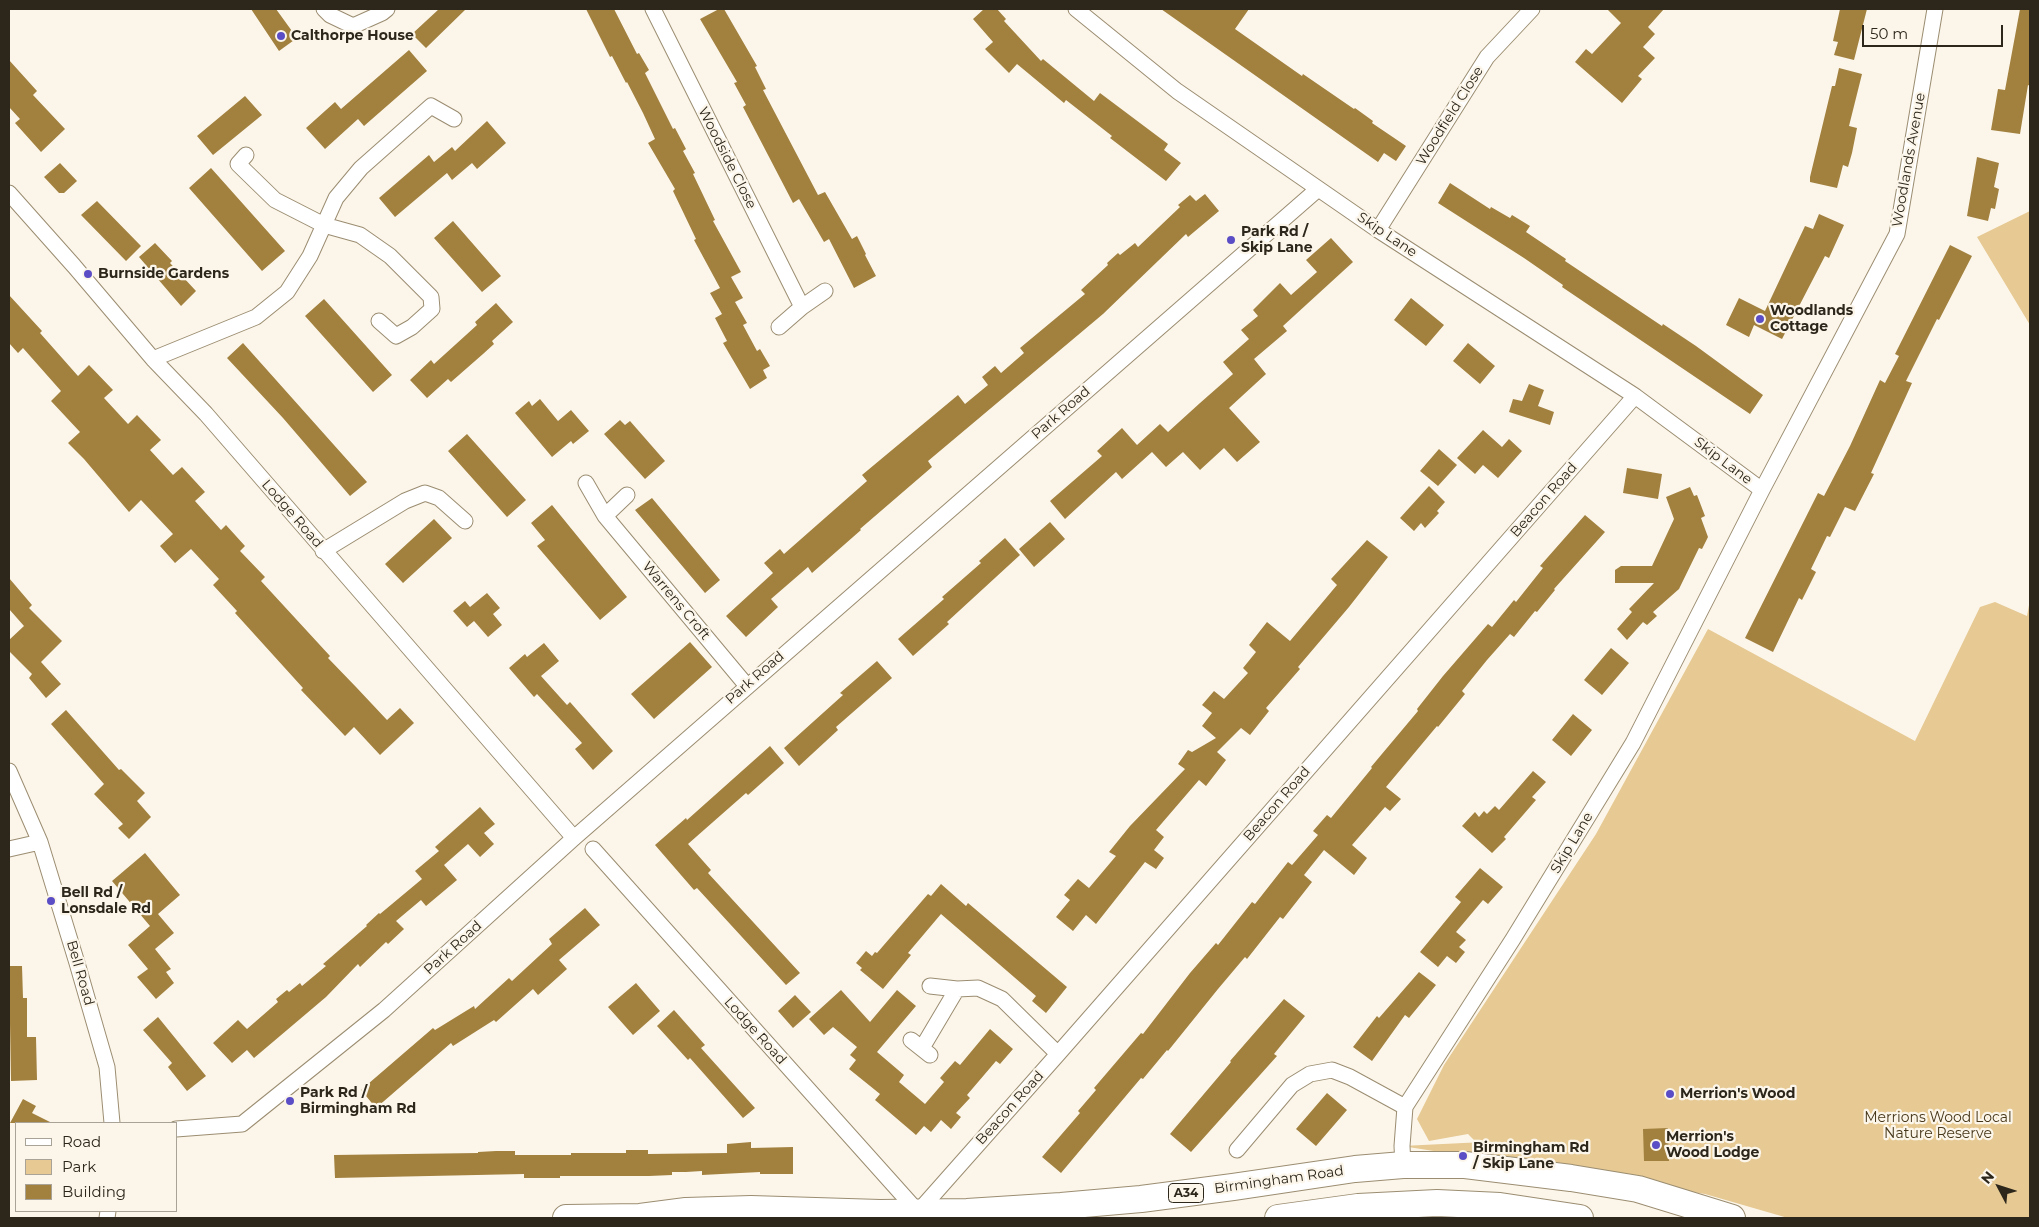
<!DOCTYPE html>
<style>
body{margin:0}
#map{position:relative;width:2039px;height:1227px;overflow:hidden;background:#fcf6ea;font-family:Montserrat,sans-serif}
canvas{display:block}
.frame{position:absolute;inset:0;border:10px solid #2c261b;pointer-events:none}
.legend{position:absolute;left:15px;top:1122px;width:162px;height:90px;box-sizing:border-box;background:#fcf6ea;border:1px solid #a9a397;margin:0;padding:6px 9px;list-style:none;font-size:15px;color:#2c261b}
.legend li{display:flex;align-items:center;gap:10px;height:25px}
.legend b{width:25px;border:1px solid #a9a397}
.north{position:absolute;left:1974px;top:1162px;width:50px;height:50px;-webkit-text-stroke:4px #fcf6ea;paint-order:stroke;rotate:310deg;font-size:14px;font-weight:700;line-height:20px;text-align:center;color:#2c261b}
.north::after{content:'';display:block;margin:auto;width:18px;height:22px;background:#2c261b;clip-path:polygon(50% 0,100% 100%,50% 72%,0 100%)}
.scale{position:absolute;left:1862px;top:25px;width:141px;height:22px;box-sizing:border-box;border:2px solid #2c261b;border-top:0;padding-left:6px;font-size:15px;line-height:18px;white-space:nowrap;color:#2c261b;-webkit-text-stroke:4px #fcf6ea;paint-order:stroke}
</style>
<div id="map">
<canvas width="2039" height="1227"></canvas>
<div class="frame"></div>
<ul class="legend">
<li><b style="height:6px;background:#fff"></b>Road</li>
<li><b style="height:14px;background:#e6c993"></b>Park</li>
<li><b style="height:14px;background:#a2813f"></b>Building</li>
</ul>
<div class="north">N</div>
<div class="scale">50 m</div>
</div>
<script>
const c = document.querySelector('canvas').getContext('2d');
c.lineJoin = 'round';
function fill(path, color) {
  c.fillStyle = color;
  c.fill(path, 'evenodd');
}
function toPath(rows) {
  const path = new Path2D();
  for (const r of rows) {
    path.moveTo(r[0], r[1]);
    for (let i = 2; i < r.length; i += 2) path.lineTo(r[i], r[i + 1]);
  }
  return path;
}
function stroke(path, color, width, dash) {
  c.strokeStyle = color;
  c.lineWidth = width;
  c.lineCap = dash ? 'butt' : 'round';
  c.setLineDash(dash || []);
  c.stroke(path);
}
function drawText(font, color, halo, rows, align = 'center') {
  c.font = font + ' Montserrat,sans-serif';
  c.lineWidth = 4.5;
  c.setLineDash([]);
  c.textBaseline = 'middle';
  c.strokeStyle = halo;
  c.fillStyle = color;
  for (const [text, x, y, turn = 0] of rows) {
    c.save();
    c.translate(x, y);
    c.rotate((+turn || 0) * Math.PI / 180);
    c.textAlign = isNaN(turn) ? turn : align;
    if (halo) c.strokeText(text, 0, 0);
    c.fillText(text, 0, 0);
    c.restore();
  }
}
fill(toPath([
 [2030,211,2030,325,1977,237],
 [2030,600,2030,1218,1788,1218,1705,1194,1402,1146,1484,1142,1474,1140,1468,1134,1429,1141,1417,1119,1444,1065,1596,834,1708,629,1915,741,1980,607,1995,602,2027,616]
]), '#e6c993');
fill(toPath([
 [251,9,276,9,297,38,279,51],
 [439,9,466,9,426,48,412,34],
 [586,9,614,9,637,54,639,53,649,70,645,73,673,129,675,128,686,149,683,151,695,173,693,174,715,220,713,221,741,272,731,277,743,298,735,302,747,323,743,325,757,351,760,349,770,366,763,370,767,378,750,389,723,343,727,341,715,318,722,314,710,293,720,288,694,240,696,239,673,191,675,189,648,143,655,139,643,113,627,82,626,83,612,56,610,57],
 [719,9,724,9,757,66,755,67,766,89,763,90,818,195,825,192,852,239,857,236,866,254,865,255,876,276,854,288,829,239,824,242,799,199,793,203,743,107,746,105,734,83,737,82,700,19],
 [984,9,997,9,1006,19,1004,21,1041,61,1043,59,1094,101,1100,93,1168,144,1164,150,1181,163,1166,181,1110,138,1112,136,1066,100,1064,103,1017,64,1009,73,985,49,993,42,973,19],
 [1161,9,1249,9,1235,29,1302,76,1303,74,1354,109,1355,108,1373,121,1372,123,1406,146,1396,161,1384,153,1378,162],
 [1607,9,1664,9,1648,27,1655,34,1643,47,1655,58,1638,76,1642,79,1622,103,1575,62,1586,49,1592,54,1621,23],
 [1840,9,1867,9,1854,60,1834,55,1838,42,1833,41],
 [2020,9,2030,9,2030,86,2028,85,2020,134,1991,130,1998,89,2005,90],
 [409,50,427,71,364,126,358,119,325,149,306,128,335,102,341,109],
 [9,60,37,91,33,95,65,129,41,152,15,123,20,119,9,107],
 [1839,68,1862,74,1849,126,1857,128,1852,153,1848,167,1843,165,1837,188,1810,182,1810,177,1832,86,1835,86],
 [245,96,262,115,213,155,197,136],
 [487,121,506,143,477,169,472,163,452,180,447,173,395,217,379,198,429,155,434,162,452,147,455,151],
 [1977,157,1999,163,1994,187,1999,189,1995,209,1991,208,1988,221,1967,216],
 [60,163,77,181,64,193,59,193,44,177],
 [211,168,285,251,262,271,189,188],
 [1450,183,1490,209,1491,207,1510,218,1512,215,1530,226,1526,232,1566,259,1565,261,1662,326,1663,324,1696,346,1763,395,1750,414,1562,287,1563,285,1524,258,1438,203],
 [1205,194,1219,211,1188,237,1186,234,1103,314,928,461,932,467,860,529,861,530,812,573,808,567,771,599,778,607,746,637,726,616,773,573,764,563,780,549,784,554,867,481,862,475,958,395,965,404,988,385,982,377,995,366,1001,373,1024,353,1020,348,1085,294,1081,290,1108,265,1107,263,1118,253,1120,255,1135,243,1138,247,1180,207,1178,205,1190,195,1196,201],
 [97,201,141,246,126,261,81,215],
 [1819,214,1844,225,1829,258,1825,256,1782,339,1754,325,1749,337,1726,325,1739,298,1765,311,1805,226,1813,229],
 [453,221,501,276,482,292,434,238],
 [1331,238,1353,262,1283,326,1287,331,1254,359,1266,374,1229,408,1260,442,1237,462,1224,448,1200,470,1183,452,1166,467,1152,452,1122,479,1116,472,1065,519,1050,501,1102,456,1097,451,1122,428,1137,445,1160,424,1168,432,1200,403,1233,374,1223,362,1249,339,1241,330,1258,316,1253,310,1280,283,1291,295,1317,272,1306,260],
 [155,243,172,261,170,263,196,291,181,306,139,257],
 [1950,245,1972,256,1939,320,1937,319,1906,381,1912,383,1871,473,1874,474,1855,511,1845,507,1830,537,1827,536,1811,569,1816,572,1802,600,1799,598,1773,652,1745,638,1818,493,1824,496,1850,446,1880,380,1885,383,1899,356,1895,354],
 [9,295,42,331,40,333,78,376,89,365,113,390,104,398,128,424,137,415,161,440,150,450,173,475,182,467,205,492,195,501,221,530,226,525,245,546,240,551,265,577,261,581,330,656,328,658,356,687,387,720,400,708,414,723,380,755,354,727,345,736,301,690,303,688,235,613,237,611,213,585,219,579,191,549,175,563,160,546,173,534,141,500,129,512,84,459,68,443,80,432,51,401,61,391,23,348,18,353,9,343],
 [1411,298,1444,325,1426,346,1394,320],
 [324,299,392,375,373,392,305,316],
 [496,303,513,322,492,341,494,344,483,354,451,382,448,379,427,398,410,380,431,360,434,364,466,335,477,325,475,322],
 [243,343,367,482,350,496,283,418,227,358],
 [1468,343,1495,366,1480,384,1453,361],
 [1529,384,1544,390,1538,406,1554,412,1550,425,1509,412,1513,399,1522,401],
 [540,399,558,421,571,410,589,431,573,444,571,441,552,457,515,413,529,401,532,406],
 [620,420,625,425,630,421,665,461,645,479,604,434],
 [1483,430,1502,447,1509,439,1522,451,1498,478,1483,465,1475,474,1457,458],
 [467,434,526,500,507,517,448,451],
 [1439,449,1457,465,1438,486,1420,471],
 [1627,468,1662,474,1658,499,1623,493],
 [1429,486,1445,502,1437,511,1439,513,1425,528,1421,523,1414,531,1400,518],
 [1690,487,1694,496,1697,495,1705,516,1701,518,1708,537,1702,549,1699,548,1679,589,1653,612,1657,616,1647,625,1643,622,1627,640,1617,629,1632,612,1629,609,1654,583,1615,583,1615,570,1621,566,1652,566,1674,519,1666,497],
 [652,498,720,580,705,593,635,510],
 [552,505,627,597,600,620,537,546,545,540,531,523],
 [1585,515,1605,532,1554,589,1555,590,1537,612,1535,611,1514,637,1510,634,1487,660,1462,691,1465,694,1438,727,1437,726,1386,787,1401,799,1390,811,1385,807,1352,845,1367,858,1354,875,1324,850,1304,875,1312,882,1283,919,1280,917,1247,959,1245,957,1218,989,1168,1051,1167,1050,1143,1079,1141,1078,1061,1173,1042,1157,1080,1113,1078,1111,1096,1090,1094,1088,1141,1033,1143,1034,1190,973,1216,943,1218,945,1252,902,1255,904,1288,862,1292,865,1318,835,1313,831,1327,815,1331,818,1372,768,1371,767,1418,711,1417,709,1443,676,1488,624,1492,627,1514,600,1516,602,1543,568,1540,566],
 [434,519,452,538,403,583,385,564],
 [1050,522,1065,539,1034,567,1019,549],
 [1005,538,1020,555,947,622,949,624,913,656,898,639,944,599,942,597,981,563,979,561],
 [1367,540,1388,557,1349,607,1298,667,1300,669,1266,708,1269,711,1250,735,1241,728,1217,752,1226,760,1206,786,1199,780,1156,830,1164,837,1154,850,1164,858,1156,869,1145,862,1096,924,1086,915,1073,931,1056,917,1070,900,1064,895,1078,879,1089,888,1116,856,1109,852,1130,826,1185,769,1178,764,1188,750,1192,752,1216,738,1202,726,1212,713,1202,705,1214,691,1224,699,1248,673,1243,668,1256,652,1249,645,1267,622,1290,641,1337,585,1331,579],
 [9,578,32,605,29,608,62,641,41,662,61,684,46,698,29,678,32,674,9,651,9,640,24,626,9,609],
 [487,593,500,608,493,614,502,625,488,637,474,621,467,627,453,611,465,601,470,607],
 [690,642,712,667,654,719,631,694],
 [544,643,559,661,541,676,567,705,570,702,613,751,593,770,575,749,582,743,537,694,534,697,509,668,525,654,527,657],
 [1611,648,1629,663,1602,695,1584,680],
 [877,661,892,678,836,727,838,730,799,766,784,748,843,695,840,693],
 [66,710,119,770,121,769,145,793,137,801,151,817,129,839,118,828,123,824,94,794,104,784,51,724],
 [1573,714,1592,730,1571,756,1552,740],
 [770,746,784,763,748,795,746,793,688,844,711,870,708,873,800,973,786,985,697,888,694,890,655,845,686,818,687,820],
 [1533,771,1546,782,1532,797,1536,800,1504,837,1506,839,1492,853,1462,826,1475,812,1479,817,1484,811,1487,814,1495,806,1499,810],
 [480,807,495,824,484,833,494,844,480,857,468,844,444,865,457,880,426,906,421,900,396,921,404,929,388,944,386,942,360,967,358,964,326,997,254,1058,247,1050,232,1063,213,1043,238,1020,247,1029,278,1002,276,999,287,990,289,992,300,983,302,986,326,966,323,964,367,926,366,925,379,913,380,914,422,879,415,871,439,851,435,847],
 [145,853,180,895,158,914,174,933,155,949,171,969,166,972,174,983,156,999,137,977,148,969,128,945,150,926,112,881],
 [1480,868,1503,887,1488,904,1483,900,1456,932,1466,940,1459,947,1465,952,1456,963,1447,956,1438,967,1420,952,1461,902,1455,897],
 [941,884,966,906,968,903,1067,987,1046,1013,1032,1001,1036,996,941,914,908,953,911,955,883,989,860,970,862,968,856,963,866,951,872,956,875,952,877,953,928,894,931,896],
 [585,908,600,925,559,960,567,969,538,995,533,989,496,1022,494,1020,453,1046,451,1043,376,1108,361,1090,433,1028,435,1030,474,1006,475,1009,509,978,512,981,552,944,549,939],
 [9,966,22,966,23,998,27,998,27,1037,36,1037,37,1080,11,1081],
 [1419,972,1436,985,1409,1018,1405,1015,1372,1061,1353,1047,1377,1016,1379,1018],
 [636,983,660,1011,633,1035,608,1007],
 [841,990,870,1022,897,990,916,1006,877,1052,904,1075,899,1082,925,1104,944,1082,940,1078,955,1061,960,1065,990,1029,1013,1049,1000,1064,996,1061,967,1095,970,1098,956,1113,961,1117,951,1129,941,1120,931,1132,924,1126,916,1135,875,1100,880,1094,849,1069,856,1060,850,1055,857,1047,833,1027,824,1035,809,1019],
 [795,995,811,1012,793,1028,778,1011],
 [1284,999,1305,1016,1274,1054,1277,1056,1191,1152,1170,1134,1231,1062,1230,1061],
 [674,1010,705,1045,701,1048,755,1108,743,1118,690,1058,688,1060,657,1026],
 [158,1017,206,1076,187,1091,168,1067,172,1063,143,1030],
 [1327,1093,1347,1110,1316,1146,1296,1129],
 [23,1099,36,1106,32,1113,52,1123,10,1123],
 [1668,1128,1669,1161,1644,1161,1643,1129],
 [751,1142,751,1148,793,1147,793,1174,760,1174,760,1172,702,1175,702,1171,686,1172,672,1172,672,1175,649,1176,560,1176,560,1178,524,1178,524,1174,335,1178,334,1155,478,1153,478,1152,496,1151,515,1151,515,1155,571,1155,571,1153,626,1153,626,1150,648,1150,648,1154,727,1153,727,1144]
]), '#a2813f');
const minor = toPath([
 [324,9,330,15,353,26,382,13,387,9],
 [653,9,802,307],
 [1076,9,1177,91,1378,230,1635,396,1762,490],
 [246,155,238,164,275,200,324,225,360,235,390,256,431,297,432,309,412,327,396,336,379,321],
 [9,193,74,266,153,359,206,414,574,838],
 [1378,230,1487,57,1532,9],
 [779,327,802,307,825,291],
 [153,359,256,317,287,292,310,256,336,198,361,168,431,106,454,119],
 [586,483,605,516,747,686],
 [605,516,627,495],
 [323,551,405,501,425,493,439,498,465,521],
 [9,771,40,842,77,963,107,1067,112,1123],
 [9,849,40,842],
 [593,849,918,1212,1058,1054,1635,396],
 [930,986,957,989,978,988,1002,999,1058,1054],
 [911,1040,930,1055],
 [922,1048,957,989],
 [176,1129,242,1124,384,1010,574,838,1318,189],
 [1237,1150,1292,1085,1310,1074,1332,1070,1350,1077,1405,1107],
 [1403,1165,1402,1146,1405,1107,1513,939,1633,743,1762,490,1897,234,1935,9],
 [107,1218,108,1211]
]);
const trunk = toPath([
 [566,1218,640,1217,686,1211,751,1209,880,1213,967,1212,1061,1206,1141,1199,1233,1187,1355,1169,1403,1165,1465,1165,1571,1178,1638,1189,1732,1218],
 [1278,1218,1358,1207,1437,1203,1500,1206,1580,1218]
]);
stroke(minor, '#9b8d71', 17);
stroke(trunk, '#9b8d71', 28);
stroke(minor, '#fff', 15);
stroke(trunk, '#fff', 26);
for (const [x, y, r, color] of [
 [281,36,5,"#5a4dc5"],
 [1231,240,5,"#5a4dc5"],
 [88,274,5,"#5a4dc5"],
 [1760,319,5,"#5a4dc5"],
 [51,901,5,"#5a4dc5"],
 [1670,1094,5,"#5a4dc5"],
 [290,1101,5,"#5a4dc5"],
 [1656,1145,5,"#5a4dc5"],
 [1463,1156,5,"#5a4dc5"]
]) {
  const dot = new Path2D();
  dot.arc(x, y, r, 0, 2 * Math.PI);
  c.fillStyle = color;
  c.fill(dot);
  stroke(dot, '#fcf6ea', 2);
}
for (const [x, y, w] of [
 [1186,1193,35]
]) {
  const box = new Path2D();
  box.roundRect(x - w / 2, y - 9.5, w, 19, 4);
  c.fillStyle = '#fcf6ea';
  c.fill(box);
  stroke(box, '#2c261b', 1);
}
drawText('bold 12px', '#2c261b', null, [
 ["A34",1186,1193]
]);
drawText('bold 14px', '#2c261b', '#fcf6ea', [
 ["Calthorpe House",291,36],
 ["Park Rd /",1241,232],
 ["Skip Lane",1241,248],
 ["Burnside Gardens",98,274],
 ["Woodlands",1770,311],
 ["Cottage",1770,327],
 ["Bell Rd /",61,893],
 ["Lonsdale Rd",61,909],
 ["Park Rd /",300,1093],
 ["Birmingham Rd",300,1109],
 ["Merrion's Wood",1680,1094],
 ["Merrion's",1666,1137],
 ["Wood Lodge",1666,1153],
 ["Birmingham Rd",1473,1148],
 ["/ Skip Lane",1473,1164]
], 'left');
drawText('14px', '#2c261b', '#fcf6ea', [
 ["Woodfield Close",1450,116,-58],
 ["Woodside Close",727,158,63],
 ["Woodlands Avenue",1909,160,-80],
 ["Skip Lane",1387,235,34],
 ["Park Road",1061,413,-41],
 ["Skip Lane",1723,461,37],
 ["Beacon Road",1544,500,-49],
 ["Lodge Road",292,514,49],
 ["Warrens Croft",676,601,50],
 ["Park Road",755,678,-41],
 ["Beacon Road",1277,804,-49],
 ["Skip Lane",1572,843,-59],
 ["Park Road",453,948,-42],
 ["Bell Road",80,973,74],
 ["Lodge Road",755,1031,48],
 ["Beacon Road",1010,1108,-48],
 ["Birmingham Road",1279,1180,-8]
]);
drawText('14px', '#47371a', '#fcf6ea', [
 ["Merrions Wood Local",1938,1118],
 ["Nature Reserve",1938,1134]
]);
</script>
